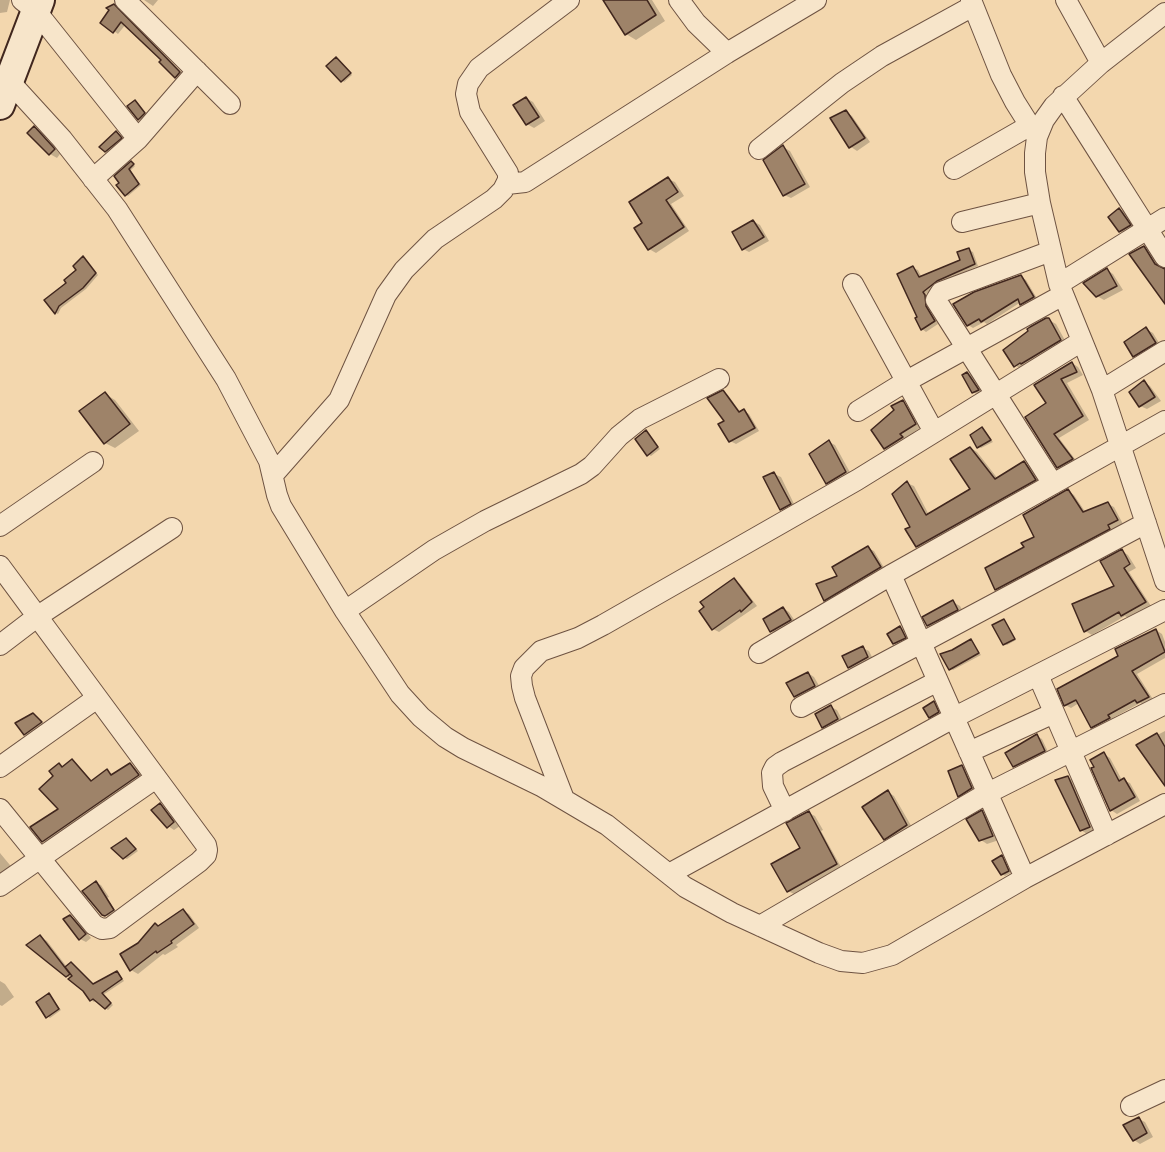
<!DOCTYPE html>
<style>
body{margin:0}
canvas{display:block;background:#f3d7ae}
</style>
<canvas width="1165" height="1152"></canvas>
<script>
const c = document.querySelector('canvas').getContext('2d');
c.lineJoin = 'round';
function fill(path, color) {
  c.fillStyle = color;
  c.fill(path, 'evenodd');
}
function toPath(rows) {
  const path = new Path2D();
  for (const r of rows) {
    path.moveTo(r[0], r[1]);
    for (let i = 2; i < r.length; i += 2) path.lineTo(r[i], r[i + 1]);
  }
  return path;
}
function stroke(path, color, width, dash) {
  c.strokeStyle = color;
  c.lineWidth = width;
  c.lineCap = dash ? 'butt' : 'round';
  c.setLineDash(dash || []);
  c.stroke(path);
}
fill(toPath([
 [0,0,10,0,7,12,0,13],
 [144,0,158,0,153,6],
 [613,0,652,0,665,21,636,40,626,34],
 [114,5,184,75,180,80,176,77,163,60,126,24,118,34,114,31],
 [339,60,352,75,344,82,342,80],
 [526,98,533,102,545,121,534,128,527,124],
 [138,104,147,115,142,121,130,107],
 [846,112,852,116,870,142,857,151,851,147],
 [34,128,41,132,60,154,57,158,50,154],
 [117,133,123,140,108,153,106,151],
 [783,147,790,151,810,187,791,198,784,195],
 [132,163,135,166,130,171,141,185,128,196,126,195,121,183],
 [668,179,675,182,684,196,671,204,689,231,656,253,649,249,644,223],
 [1120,209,1126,213,1136,229,1127,235,1120,231],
 [753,221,760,225,769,241,749,252,743,249],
 [1144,247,1150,251,1162,270,1165,270,1165,302],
 [969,250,973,252,978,266,941,282,926,294,929,299,929,309,938,324,926,332,922,329,919,317,913,268,918,270,922,278,962,261],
 [85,259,98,275,86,289,61,308,58,314,56,313,68,283],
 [1107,270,1113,274,1123,290,1104,300,1097,296],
 [1021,277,1026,280,1038,300,1027,307,1021,302,987,324,984,322,973,328,968,325],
 [1049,320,1056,324,1067,344,1021,369,1015,365],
 [1146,329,1153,333,1161,346,1141,359,1134,356],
 [1072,363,1078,367,1083,375,1067,383,1089,420,1059,438,1078,463,1065,471,1058,467,1048,403,1036,385],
 [967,373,974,377,984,393,980,396,973,392],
 [1144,382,1150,386,1161,401,1147,409,1140,406],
 [723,392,728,395,741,413,744,411,749,414,759,431,736,444,730,441,720,424,726,421],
 [105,394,115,400,139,431,115,448,105,443],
 [903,402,909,406,921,427,906,438,908,441,892,452,885,448],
 [982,429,993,442,981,448,979,447],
 [648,434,660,449,651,456,648,454],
 [829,442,835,445,852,476,833,487,827,483],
 [971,448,977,452,998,479,1024,463,1031,467,1041,484,923,550,917,546,913,528,907,483,914,486,929,515,972,489],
 [774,474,781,477,796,508,787,513,781,509],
 [1068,491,1074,495,1086,513,1108,504,1114,507,1123,524,1003,592,996,589],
 [868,548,874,551,886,571,831,603,825,600,839,577],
 [1122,551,1128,555,1136,568,1129,572,1151,606,1128,618,1125,616,1092,635,1085,631,1116,586],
 [734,580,740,584,757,606,719,632,713,629],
 [953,602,960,606,964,613,934,629,928,625],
 [783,608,789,612,797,624,778,635,772,631,765,620],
 [1004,621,1016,640,1007,645,1004,644],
 [900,627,907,631,911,641,901,647,894,643],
 [1156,630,1162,634,1165,642,1165,658,1137,674,1154,701,1144,705,1140,703,1113,718,1115,721,1098,730,1092,727,1079,703,1071,708,1065,705,1120,656],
 [971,641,981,655,953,670,950,668,952,652],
 [863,648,869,651,874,661,855,671,849,667],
 [808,673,814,677,821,689,801,700,795,696],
 [934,703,940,714,933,718,930,717],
 [831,707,837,710,844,723,829,730,823,727],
 [33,714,47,727,31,738,25,734],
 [1165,731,1165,783,1138,745],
 [1037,736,1042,739,1049,754,1019,769,1014,766],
 [1104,754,1110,758,1122,780,1130,783,1140,801,1117,814,1111,810],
 [72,761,77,764,93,782,107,771,113,775,130,765,136,768,144,778,49,844,43,841,60,809,55,776,59,765,64,768],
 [962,766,968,770,978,792,965,799,959,796],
 [1068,777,1075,781,1096,830,1087,834,1081,830],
 [888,792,894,796,913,829,891,842,885,839],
 [160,805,166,808,180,826,174,830,168,826],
 [982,812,988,816,999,840,987,844,981,840],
 [809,813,815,816,823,830,821,831,841,867,794,894,788,891,802,849],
 [129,841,138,851,127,859,124,858],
 [0,853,14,870,0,879],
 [1002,857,1004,858,1011,873,1005,876,1002,874],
 [96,883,101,885,109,897,107,898,117,913,110,918,105,915],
 [183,911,189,914,199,928,176,945,178,947,165,955,163,954,138,974,131,970,139,944],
 [70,916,77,920,91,938,86,942,80,939],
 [40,937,47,941,67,967,94,986,117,972,119,974,124,981,103,995,113,1005,108,1010,96,1000,94,1002,91,1000,84,990,67,976],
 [0,981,5,984,14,997,2,1006,0,1005],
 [49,995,61,1010,50,1018,47,1016],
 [1139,1119,1145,1122,1153,1137,1140,1144,1134,1140]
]), '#0003');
const building = toPath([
 [603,0,647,0,656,15,625,35,603,0],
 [114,4,180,72,175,78,159,62,161,60,121,22,113,33,100,23,109,10,106,8,114,4],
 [336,57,351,73,341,82,326,66,336,57],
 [526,97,539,117,526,125,513,105,526,97],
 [135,100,145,113,138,120,127,106,135,100],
 [846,110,865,138,849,148,830,118,846,110],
 [34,126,55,149,49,155,27,133,34,126],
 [116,131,122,138,105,152,99,147,116,131],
 [783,145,805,184,783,196,763,160,783,145],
 [131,161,134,164,129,169,139,184,125,196,116,185,119,183,114,176,131,161],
 [668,177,678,192,666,200,684,227,648,250,634,228,642,223,629,202,668,177],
 [1119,208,1131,225,1119,232,1108,217,1119,208],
 [753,220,764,237,742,250,732,232,753,220],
 [1144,246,1155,264,1165,269,1165,304,1129,254,1144,246],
 [969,248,975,264,937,281,923,292,925,295,926,306,935,321,921,330,915,318,917,317,897,274,913,266,919,277,960,260,957,252,969,248],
 [83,256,96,273,83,288,59,306,55,314,44,300,66,283,64,280,76,270,73,266,83,256],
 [1107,268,1117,286,1096,297,1083,283,1107,268],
 [1021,275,1034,297,1020,305,1018,299,981,322,979,319,967,326,953,304,974,292,1021,275],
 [1046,318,1049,318,1061,340,1021,364,1020,363,1014,367,1003,350,1028,331,1027,329,1030,327,1046,318],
 [1146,327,1156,343,1133,357,1124,342,1146,327],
 [1072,362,1077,372,1061,379,1083,416,1054,434,1073,459,1057,468,1025,417,1046,403,1034,385,1072,362],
 [967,372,979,390,972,393,962,375,967,372],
 [1144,380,1155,397,1139,407,1129,392,1144,380],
 [723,390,739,412,744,409,755,428,729,442,718,424,724,421,707,398,723,390],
 [105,392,130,424,104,444,79,411,105,392],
 [903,400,916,424,900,434,903,437,884,449,871,430,894,410,891,406,903,400],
 [982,427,991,440,977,448,970,435,982,427],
 [646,430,658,447,647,456,635,439,646,430],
 [829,440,846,472,826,484,809,454,829,440],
 [970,447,995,479,1024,461,1036,480,916,547,905,529,910,527,892,494,907,481,926,515,970,489,950,459,970,447],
 [774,472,791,504,780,510,763,477,774,472],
 [1068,489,1083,512,1108,502,1118,520,1108,525,1110,529,995,590,985,568,1024,547,1021,543,1034,537,1023,515,1068,489],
 [868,546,881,567,824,601,816,584,837,576,832,567,868,546],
 [1122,549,1130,564,1124,568,1146,602,1121,616,1119,612,1084,632,1072,604,1114,586,1100,561,1122,549],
 [734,578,752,602,741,612,740,610,712,630,699,611,704,607,700,602,734,578],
 [953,600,958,610,927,626,922,617,953,600],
 [783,607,791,620,770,632,763,619,783,607],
 [1004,619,1015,639,1003,645,992,625,1004,619],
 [900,626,906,638,893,644,887,634,900,626],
 [1156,629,1165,652,1132,671,1149,697,1137,703,1135,700,1108,715,1110,718,1091,728,1076,700,1064,706,1057,689,1118,656,1115,649,1156,629],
 [971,639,979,653,949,670,940,654,952,650,971,639],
 [863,646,868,657,848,668,842,656,863,646],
 [808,672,815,686,794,697,786,683,808,672],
 [934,701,939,712,929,718,923,708,934,701],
 [831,705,838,719,822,728,815,714,831,705],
 [33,713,42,722,24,735,15,723,33,713],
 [1157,733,1165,747,1165,786,1136,745,1157,733],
 [1037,734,1045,751,1013,767,1005,753,1037,734],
 [1104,752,1119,781,1124,778,1135,797,1110,811,1091,768,1094,767,1090,760,1104,752],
 [72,759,91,781,107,769,111,775,130,763,139,775,42,842,30,827,58,809,39,789,53,776,49,771,59,763,62,767,72,759],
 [962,765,972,788,958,797,948,771,962,765],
 [1068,776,1090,827,1080,831,1055,780,1068,776],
 [888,790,907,825,884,840,862,807,888,790],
 [160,803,174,822,167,828,151,810,160,803],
 [982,810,993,836,979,841,966,819,982,810],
 [809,811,837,864,787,892,771,864,800,848,786,823,809,811],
 [126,838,136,849,123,859,111,848,126,838],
 [1002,855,1009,871,1001,875,992,861,1002,855],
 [96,881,114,910,105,916,102,915,82,891,96,881],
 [183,909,194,924,171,941,172,943,157,953,156,951,130,971,120,954,138,943,155,923,158,926,183,909],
 [70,915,86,934,79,940,63,919,70,915],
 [40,935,70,974,66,977,26,945,40,935],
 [71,962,93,984,117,971,122,979,102,993,111,1003,105,1009,93,999,90,1001,83,991,68,979,72,976,65,967,71,962],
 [49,993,59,1009,46,1018,36,1002,49,993],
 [1139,1117,1147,1133,1133,1141,1123,1125,1139,1117]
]);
fill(building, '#9e8369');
stroke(building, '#41271e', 1.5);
const street = toPath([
 [22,0,36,11,138,139],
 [125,0,230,104],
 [679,0,696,23,727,53],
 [971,0,1001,75,1015,102,1037,137],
 [1066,0,1101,63],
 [1165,13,1101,63,1054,106,1044,120,1037,137,1035,153,1035,172,1040,203,1059,284,1102,390,1165,581],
 [9,81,62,139,117,209,226,379,269,461,277,495,281,506,345,611,400,694,421,717,445,737,463,748,541,786,607,825,685,887,732,913,819,953,841,961,863,963,892,955,1025,878,1165,804],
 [1063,96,1165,257],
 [759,149,842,83,882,56,973,6],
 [954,169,1029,126],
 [93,179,138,139,197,71],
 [507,184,525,182,727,53,816,0],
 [962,222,1040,203],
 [1051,251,941,292,936,300,1053,484],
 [853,284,934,432],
 [1059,284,1165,218],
 [1102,390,1165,351],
 [858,411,905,382,1063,295],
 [273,475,339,400,386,295,404,270,435,239,494,199,503,190,508,180,508,173,470,112,466,94,468,84,479,68,569,0],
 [0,526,93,462],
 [0,566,206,845,207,850,206,855,199,862,110,928,102,929,94,925,0,809],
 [891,575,1025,878],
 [345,611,434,550,485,521,581,474,592,466,619,436,640,419,719,379],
 [0,645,38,616,172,528],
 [759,653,891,575,1165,421],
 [1038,675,1107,835],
 [801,707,1146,523],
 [969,752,1054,713],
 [0,767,97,698],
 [564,799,525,698,522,686,521,676,524,668,541,651,578,638,603,625,857,480,1082,341],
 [785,811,773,786,772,773,775,767,782,762,938,681],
 [669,874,955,717,1165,610],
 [0,886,156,778],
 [760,926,986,794,1165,704],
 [1131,1106,1165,1090]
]);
const secondary = toPath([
 [0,105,40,0]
]);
stroke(street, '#6e5342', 22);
stroke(secondary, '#41271e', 32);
stroke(street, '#f7e5ca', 20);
stroke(secondary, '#f7e5ca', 28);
</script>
